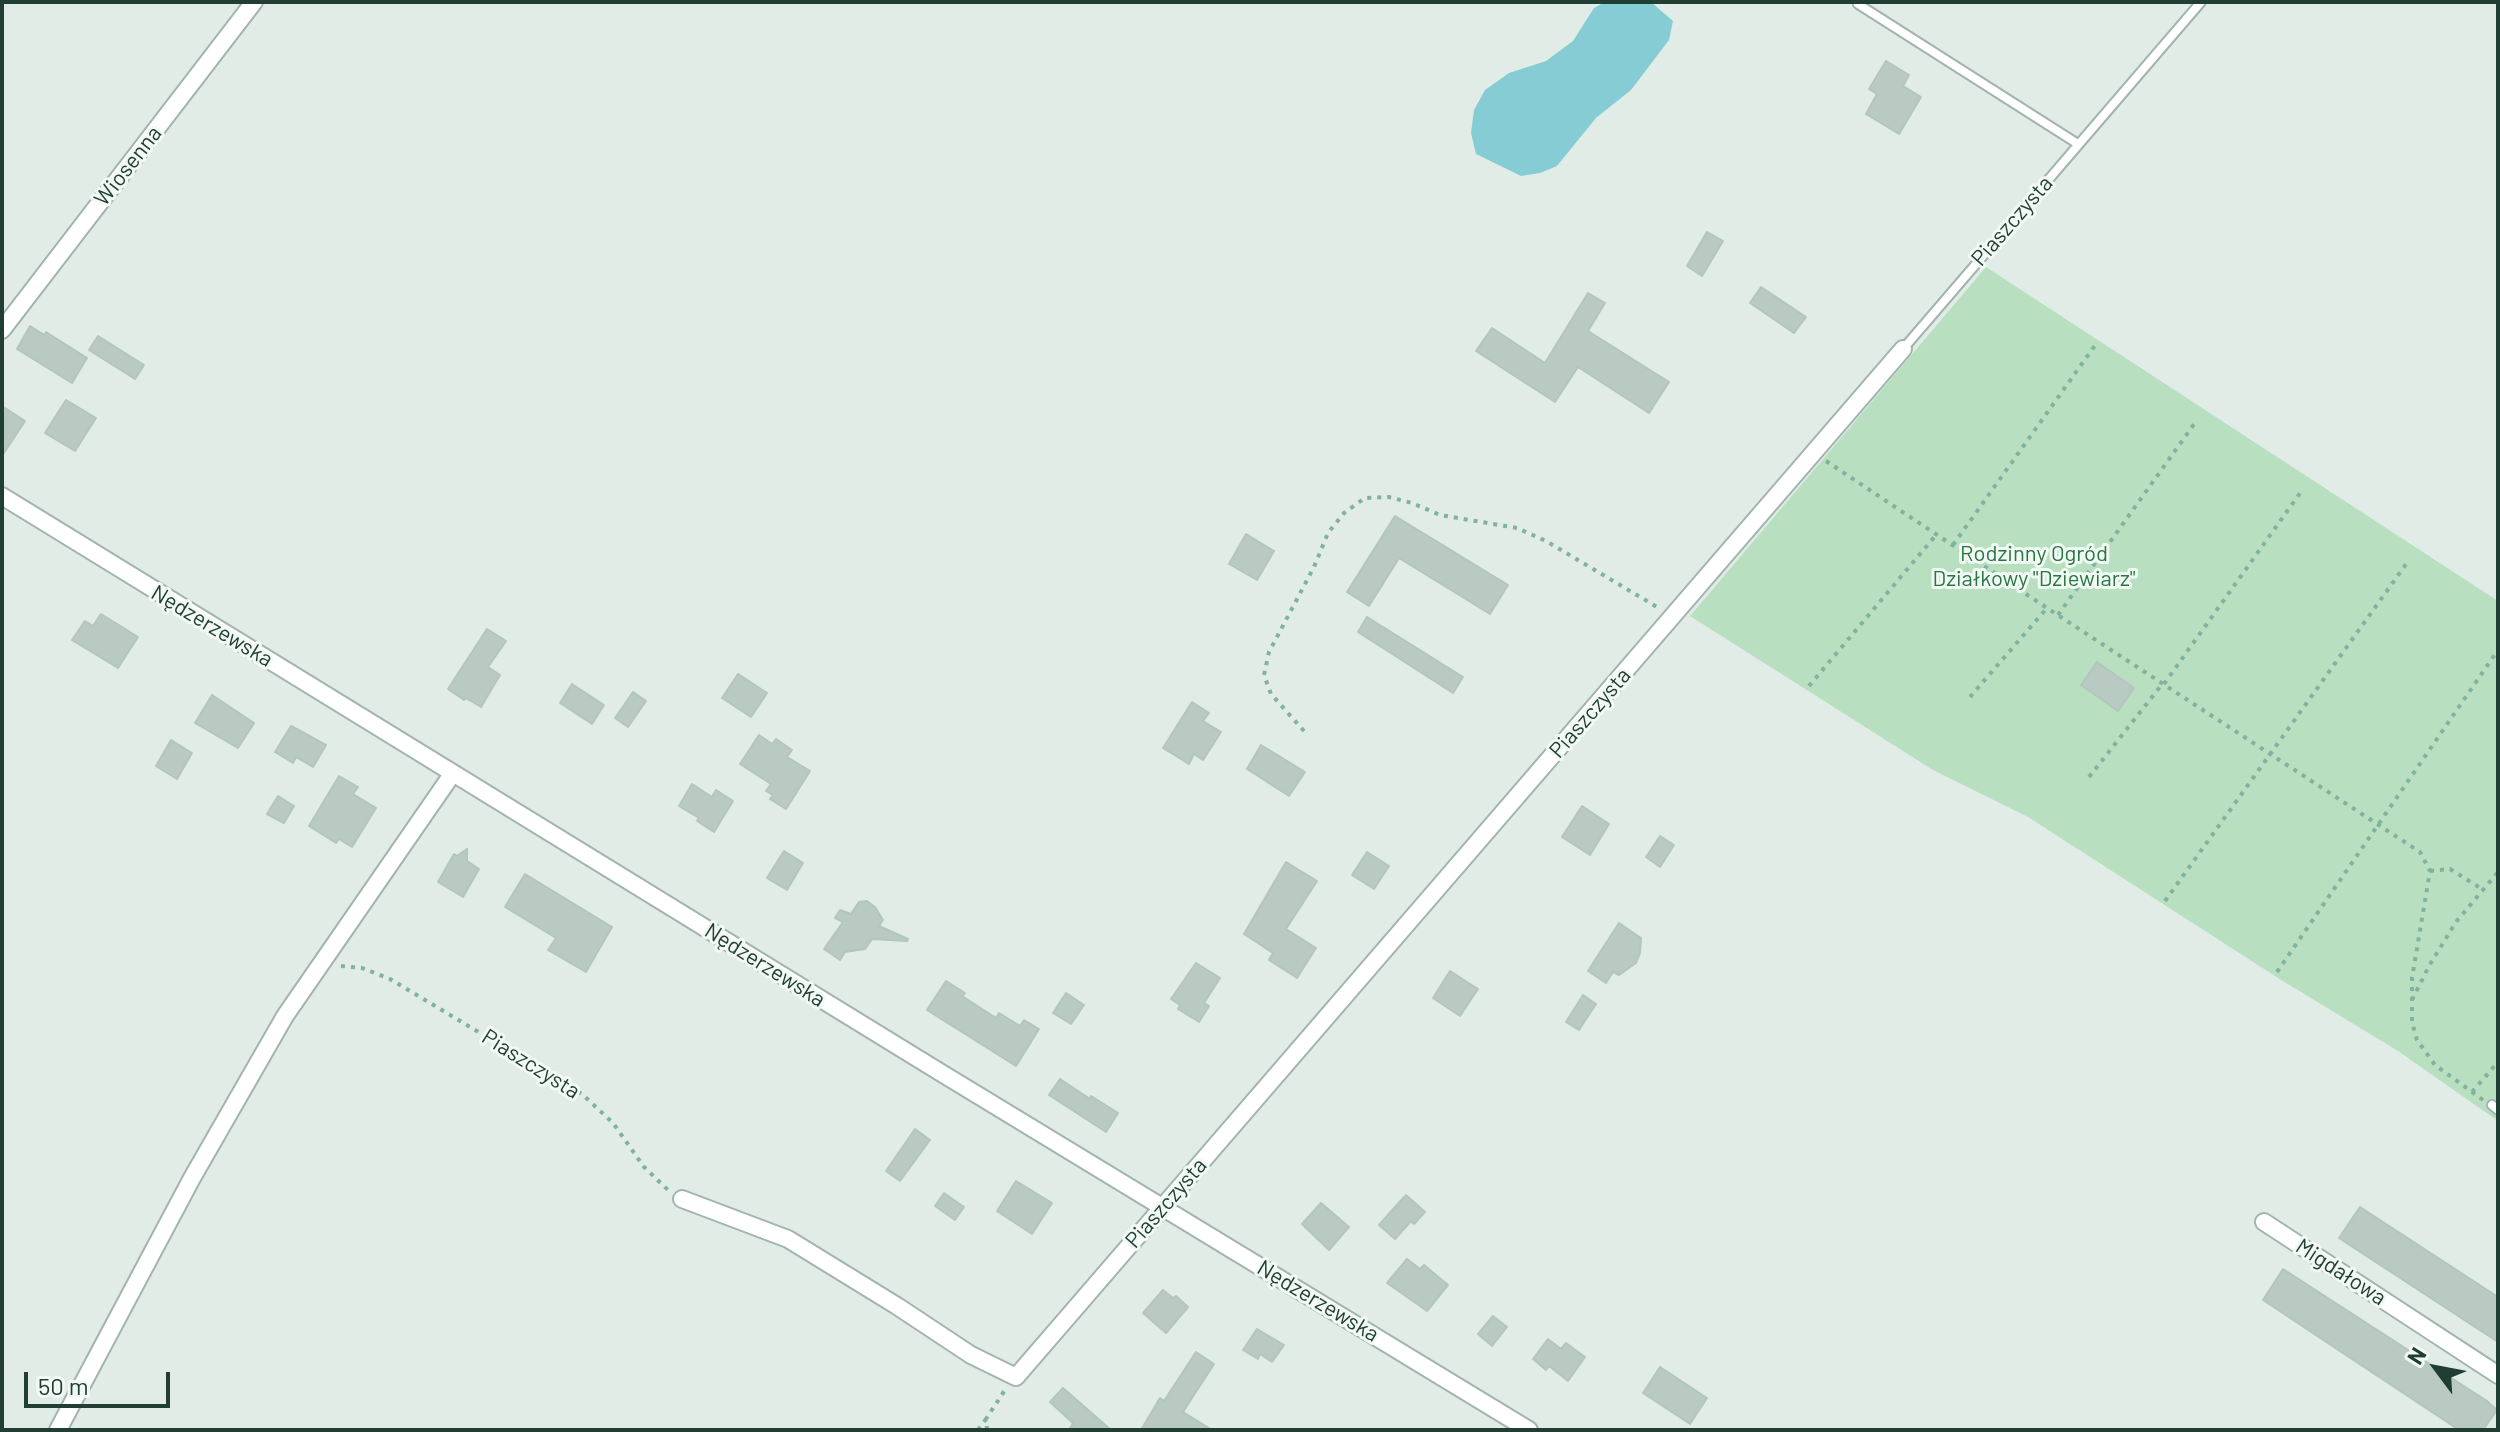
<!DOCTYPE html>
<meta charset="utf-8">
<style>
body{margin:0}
#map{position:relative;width:2500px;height:1432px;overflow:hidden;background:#e1ece7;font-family:Barlow,sans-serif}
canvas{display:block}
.frame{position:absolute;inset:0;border:4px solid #203e34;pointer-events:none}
.north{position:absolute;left:2396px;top:1328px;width:80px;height:80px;-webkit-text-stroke:6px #f2f9f5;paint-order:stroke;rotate:302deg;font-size:22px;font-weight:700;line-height:32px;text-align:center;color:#203e34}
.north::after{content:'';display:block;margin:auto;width:28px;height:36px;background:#203e34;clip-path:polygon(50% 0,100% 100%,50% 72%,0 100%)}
.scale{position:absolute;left:24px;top:1372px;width:146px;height:36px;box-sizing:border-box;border:4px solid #203e34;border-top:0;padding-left:10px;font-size:24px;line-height:28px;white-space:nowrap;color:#203e34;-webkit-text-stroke:6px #f2f9f5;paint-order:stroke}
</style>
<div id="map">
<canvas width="2500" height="1432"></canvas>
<div class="frame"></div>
<div class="north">N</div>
<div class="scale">50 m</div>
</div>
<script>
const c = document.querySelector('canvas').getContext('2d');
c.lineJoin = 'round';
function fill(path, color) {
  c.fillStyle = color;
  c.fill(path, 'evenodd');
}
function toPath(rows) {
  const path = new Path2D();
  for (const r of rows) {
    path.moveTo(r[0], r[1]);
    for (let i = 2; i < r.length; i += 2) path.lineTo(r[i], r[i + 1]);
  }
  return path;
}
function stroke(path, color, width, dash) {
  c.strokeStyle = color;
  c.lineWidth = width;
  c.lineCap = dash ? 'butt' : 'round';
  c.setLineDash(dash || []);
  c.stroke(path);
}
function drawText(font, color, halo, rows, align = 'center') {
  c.font = font + ' Barlow,sans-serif';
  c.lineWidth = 6;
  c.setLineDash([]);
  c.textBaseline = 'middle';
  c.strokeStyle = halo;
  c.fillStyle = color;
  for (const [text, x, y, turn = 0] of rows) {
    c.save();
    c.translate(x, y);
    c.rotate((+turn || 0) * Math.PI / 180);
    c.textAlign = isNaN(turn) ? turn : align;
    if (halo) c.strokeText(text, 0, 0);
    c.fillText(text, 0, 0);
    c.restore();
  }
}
fill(toPath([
 [1986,267,2498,601,2498,1121,2398,1051,2278,978,2028,817,1933,770,1690,616]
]), '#b9dfc1');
fill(toPath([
 [1605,2,1651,2,1673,21,1669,40,1631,90,1596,118,1557,166,1540,173,1521,176,1476,154,1471,133,1474,110,1485,90,1509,73,1546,61,1573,41,1594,8]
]), '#86ccd4');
const building = toPath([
 [1886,61,1909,75,1903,86,1921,97,1899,134,1866,114,1877,94,1869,89,1886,61],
 [1707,232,1723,241,1702,276,1687,266,1707,232],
 [1761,287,1806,317,1794,333,1750,303,1761,287],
 [1588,293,1605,303,1588,331,1669,382,1649,413,1578,367,1555,402,1476,351,1492,328,1545,363,1588,293],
 [30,326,44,335,46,332,87,358,72,383,17,349,30,326],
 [98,336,144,365,135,379,89,350,98,336],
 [66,400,96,418,75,451,45,433,66,400],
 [2,406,25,421,2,456,2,406],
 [1395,516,1508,585,1490,614,1399,558,1369,606,1347,592,1395,516],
 [1246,534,1274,551,1257,580,1229,564,1246,534],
 [101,614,138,637,118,668,72,640,85,621,93,626,101,614],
 [1367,617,1463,677,1453,693,1358,632,1367,617],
 [487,629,506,641,488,667,500,675,481,707,466,698,464,700,448,689,487,629],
 [2097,662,2134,688,2118,711,2081,685,2097,662],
 [738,674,767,693,751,717,722,698,738,674],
 [572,684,604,705,592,724,560,703,572,684],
 [633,692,646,701,628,727,615,718,633,692],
 [212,695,254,723,238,748,195,723,212,695],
 [1192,702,1209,713,1203,721,1221,732,1203,760,1194,754,1189,764,1163,748,1192,702],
 [291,726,326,745,313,767,296,757,293,763,275,752,291,726],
 [759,735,772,744,776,739,792,750,787,757,810,771,786,809,770,799,773,795,766,791,771,784,740,764,759,735],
 [171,740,192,753,177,779,156,766,171,740],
 [1261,745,1305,772,1289,796,1247,769,1261,745],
 [339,776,358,787,353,794,376,808,352,847,339,839,336,843,309,826,339,776],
 [692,784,712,797,716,790,733,801,714,832,697,821,699,818,679,806,692,784],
 [278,796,294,806,284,823,267,814,278,796],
 [1582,806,1609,824,1590,855,1562,837,1582,806],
 [1660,836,1674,845,1660,867,1646,857,1660,836],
 [467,849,467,861,479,869,463,897,438,882,454,854,457,856,467,849],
 [784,851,803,863,787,890,767,878,784,851],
 [1367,852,1389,866,1374,889,1352,875,1367,852],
 [1286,862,1317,881,1286,929,1316,948,1297,978,1269,960,1273,953,1244,934,1286,862],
 [525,874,612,927,586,972,548,950,556,938,505,907,525,874],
 [867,901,875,907,883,920,879,926,908,939,907,941,872,939,865,949,845,952,840,960,824,949,843,922,835,918,840,910,851,914,859,902,867,901],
 [1619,923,1641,938,1640,953,1636,963,1619,975,1613,972,1606,983,1588,971,1619,923],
 [1196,963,1220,978,1204,1003,1209,1006,1199,1022,1178,1009,1180,1005,1171,999,1196,963],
 [1450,971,1478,989,1460,1016,1433,998,1450,971],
 [946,981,965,993,962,996,996,1018,999,1013,1020,1026,1024,1020,1039,1029,1016,1066,927,1010,946,981],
 [1066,993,1084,1005,1071,1024,1053,1013,1066,993],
 [1583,995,1596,1004,1579,1030,1566,1022,1583,995],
 [1060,1079,1090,1099,1091,1096,1118,1113,1106,1132,1049,1095,1060,1079],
 [915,1129,930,1140,900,1181,886,1171,915,1129],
 [1016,1181,1052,1203,1032,1234,997,1211,1016,1181],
 [944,1193,964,1207,955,1220,935,1206,944,1193],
 [1406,1195,1425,1212,1414,1224,1411,1221,1395,1239,1379,1225,1406,1195],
 [1321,1203,1349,1227,1329,1250,1302,1224,1321,1203],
 [2360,1207,2498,1297,2498,1342,2339,1238,2360,1207],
 [1407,1259,1420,1269,1424,1265,1448,1285,1427,1311,1387,1283,1407,1259],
 [2283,1269,2487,1401,2497,1410,2483,1430,2459,1430,2263,1300,2283,1269],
 [1163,1290,1173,1298,1176,1296,1188,1307,1166,1333,1143,1313,1163,1290],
 [1493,1316,1507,1327,1492,1346,1478,1334,1493,1316],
 [1257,1329,1284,1345,1272,1362,1260,1354,1258,1359,1243,1350,1257,1329],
 [1548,1339,1561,1349,1566,1343,1585,1357,1568,1381,1549,1366,1546,1370,1533,1359,1548,1339],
 [1196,1352,1214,1364,1183,1412,1212,1430,1141,1430,1160,1398,1164,1401,1196,1352],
 [1660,1367,1707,1398,1690,1424,1643,1393,1660,1367],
 [1063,1388,1111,1430,1069,1430,1073,1423,1050,1402,1063,1388]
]);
fill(building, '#b9cac2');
stroke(building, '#b3c6bd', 2);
const lane = toPath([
 [1858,4,2078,144],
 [1903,349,2201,2],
 [2492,1105,2498,1110]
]);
const street = toPath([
 [2,330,254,2],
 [2,496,943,1074,1529,1430],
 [682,1199,788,1239,897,1306,971,1355,1016,1377,1903,349],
 [2264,1222,2498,1375],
 [58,1430,192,1178,285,1016,453,773]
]);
stroke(lane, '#a3b4ae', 12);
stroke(street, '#a3b4ae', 20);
stroke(toPath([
 [1826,461,2047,608,2420,852,2430,871,2412,978,2412,1022,2417,1040,2435,1065,2483,1100],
 [1953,545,2096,344],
 [2058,615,2197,420],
 [2164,684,2303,489],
 [1809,686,1936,535],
 [1970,697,2047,608],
 [1304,731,1271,694,1264,675,1269,652,1314,567,1328,533,1344,513,1365,498,1389,497,1412,503,1440,515,1517,528,1546,541,1657,607],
 [2089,777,2163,683],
 [2430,871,2450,869,2482,889],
 [2165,901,2409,560],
 [341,966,362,968,390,979,582,1094,613,1123,644,1167,669,1191],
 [2277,972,2498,650],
 [2412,1000,2429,966,2456,922,2498,872],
 [2472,1092,2498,1062],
 [978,1430,986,1419],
 [987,1430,986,1419,1005,1390]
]), '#80b29f', 4, [4, 6]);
stroke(lane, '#fff', 8);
stroke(street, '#fff', 16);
drawText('22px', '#203e34', '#f2f9f5', [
 ["Wiosenna",128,166,-52],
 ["Piaszczysta",2012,221,-49],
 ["Nędzerzewska",212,626,31],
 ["Piaszczysta",1590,713,-49],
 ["Nędzerzewska",765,965,32],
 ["Piaszczysta",531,1064,32],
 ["Piaszczysta",1166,1203,-49],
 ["Migdałowa",2341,1272,33],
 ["Nędzerzewska",1318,1301,31]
]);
drawText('22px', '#287743', '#f2f9f5', [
 ["Rodzinny Ogród",2034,554],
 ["Działkowy \"Dziewiarz\"",2034,579]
]);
</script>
